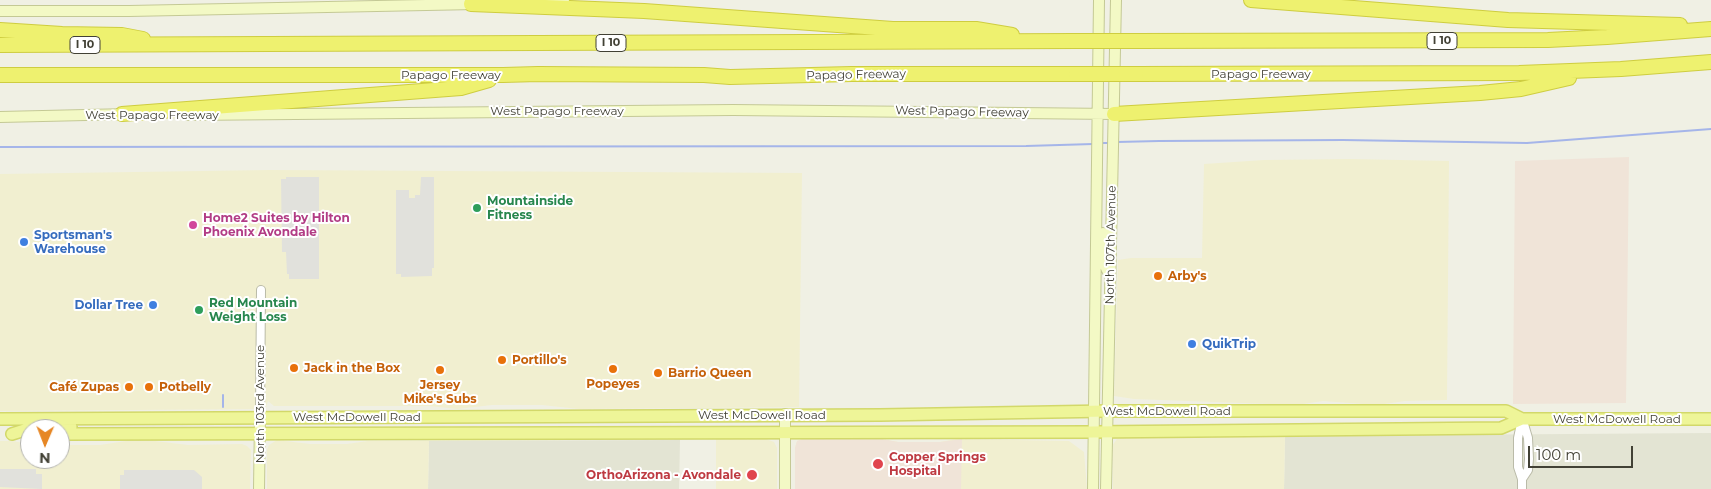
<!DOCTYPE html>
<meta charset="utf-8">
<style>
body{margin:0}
#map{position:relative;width:1711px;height:489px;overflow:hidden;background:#f0f0e4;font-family:Montserrat,sans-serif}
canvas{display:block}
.north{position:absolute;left:20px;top:419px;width:50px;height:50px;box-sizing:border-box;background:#fff;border:1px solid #b3b3ae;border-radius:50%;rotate:181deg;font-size:14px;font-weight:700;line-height:20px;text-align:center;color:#424135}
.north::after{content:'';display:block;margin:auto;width:18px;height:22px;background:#e68725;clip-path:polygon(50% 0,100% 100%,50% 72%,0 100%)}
.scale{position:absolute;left:1528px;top:446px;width:105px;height:22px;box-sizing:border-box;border:2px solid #424135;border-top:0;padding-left:6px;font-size:15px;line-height:18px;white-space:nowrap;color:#424135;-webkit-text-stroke:4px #fff;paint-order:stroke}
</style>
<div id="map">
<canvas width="1711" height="489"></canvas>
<div class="north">N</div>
<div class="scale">100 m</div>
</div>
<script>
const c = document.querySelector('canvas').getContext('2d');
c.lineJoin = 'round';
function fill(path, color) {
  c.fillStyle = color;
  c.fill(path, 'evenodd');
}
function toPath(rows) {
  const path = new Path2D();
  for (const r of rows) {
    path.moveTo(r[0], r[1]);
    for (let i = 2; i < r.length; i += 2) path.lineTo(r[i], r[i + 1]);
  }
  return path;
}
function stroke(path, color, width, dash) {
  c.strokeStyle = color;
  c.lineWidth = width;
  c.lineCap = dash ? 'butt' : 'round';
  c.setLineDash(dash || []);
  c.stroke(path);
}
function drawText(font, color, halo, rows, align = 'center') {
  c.font = font + ' Montserrat,sans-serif';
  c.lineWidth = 4;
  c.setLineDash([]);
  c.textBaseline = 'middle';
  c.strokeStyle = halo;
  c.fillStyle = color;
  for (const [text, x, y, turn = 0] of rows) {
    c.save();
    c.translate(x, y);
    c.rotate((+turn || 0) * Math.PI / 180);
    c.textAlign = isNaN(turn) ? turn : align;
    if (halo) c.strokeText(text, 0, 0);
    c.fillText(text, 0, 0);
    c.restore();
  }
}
fill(toPath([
 [1711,433,1711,489,1284,489,1285,436],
 [680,440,679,489,428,489,429,441]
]), '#e3e4d3');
fill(toPath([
 [1350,159,1449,161,1447,400,1405,401,1377,405,1323,401,1296,405,1134,399,1114,396,1118,260,1131,258,1202,258,1204,164,1264,160],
 [270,170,802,173,799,407,579,409,542,405,492,405,457,409,430,406,274,406,268,401,266,407,263,409,0,411,0,174],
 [1285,436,1284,489,1113,489,1112,446,1117,439,1121,438],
 [872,437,898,442,940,442,956,439,1069,441,1084,452,1087,489,795,489,795,448,797,441,802,439],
 [716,439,766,439,774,442,777,448,777,489,716,489],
 [277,440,310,444,347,444,368,441,429,441,428,489,267,489,267,450,269,445],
 [0,441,12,441,30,444,30,459,60,459,60,445,100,445,126,441,155,441,188,445,242,444,247,446,251,450,250,489,0,489]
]), '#f1efd0');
fill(toPath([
 [1629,157,1626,403,1513,404,1515,161],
 [872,437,898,442,940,442,962,439,961,489,795,489,795,448,797,441,802,439]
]), '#f0e4d8');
fill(toPath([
 [286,177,319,177,319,279,289,279,289,274,287,274,286,252,282,252,281,179,286,179],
 [421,177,434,177,434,268,432,268,432,276,401,277,401,274,396,274,396,190,409,190,409,198,415,198,415,195,420,195],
 [0,469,36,469,36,474,42,474,42,489,0,487],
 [124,470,194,470,202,477,202,489,120,489,120,475,124,475]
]), '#e1e1dc');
stroke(toPath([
 [1117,142,1159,141,1343,140,1527,143,1711,129],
 [1100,143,1110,143],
 [0,147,1026,146,1093,144],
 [223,395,223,407]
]), '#a5b5e9', 2);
const street = toPath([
 [260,417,261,290],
 [1522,479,1528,470,1529,459,1528,438,1523,421],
 [1522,489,1522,479,1518,467,1518,438,1522,419]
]);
const secondary = toPath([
 [541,1,564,0],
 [0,11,129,11,476,4],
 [186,115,733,110,1114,114],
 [0,117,129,114],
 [1103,233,1104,264,1108,272],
 [259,489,260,417],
 [785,489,785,414],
 [1093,489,1099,0],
 [1106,489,1116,0]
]);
const primary = toPath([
 [0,419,880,415,1108,411,1506,411,1522,419],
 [12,434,34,427,71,427],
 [60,434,1093,432,1501,428,1522,419,1711,419]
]);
const highway = toPath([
 [1251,0,1508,20,1680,25],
 [471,4,644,11,893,29,976,29,1012,35],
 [0,30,62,34,122,35,143,39],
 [1136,41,1548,40,1607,37,1711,29],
 [0,45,1076,41],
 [1136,74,1519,73,1621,69,1711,62],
 [0,75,503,75,538,74,704,75,730,77,852,74,1076,74],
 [122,114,461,88,489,80],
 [1114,114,1480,93,1521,89,1569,78]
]);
stroke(street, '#babba8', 10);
stroke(secondary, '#c4c995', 12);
stroke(primary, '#d2d86a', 14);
stroke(highway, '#cecd40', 16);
stroke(street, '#fff', 8);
stroke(secondary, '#f3f9c5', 10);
stroke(primary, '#eef598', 11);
stroke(highway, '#eef16f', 14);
const highwayBridge = toPath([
 [1076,41,1136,41],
 [1076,74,1136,74]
]);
stroke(highwayBridge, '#cecd40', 16, []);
stroke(highwayBridge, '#eef16f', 14);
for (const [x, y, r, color] of [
 [477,208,5,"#2e9e5b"],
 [193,225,5,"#d1479c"],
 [24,242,5,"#3f7fe0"],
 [1158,276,5,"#e8710a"],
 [153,305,5,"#3f7fe0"],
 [199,310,5,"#2e9e5b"],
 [1192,344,5,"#3f7fe0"],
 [502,360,5,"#e8710a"],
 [294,368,5,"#e8710a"],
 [613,369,5,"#e8710a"],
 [440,370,5,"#e8710a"],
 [658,373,5,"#e8710a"],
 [129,387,5,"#e8710a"],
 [149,387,5,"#e8710a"],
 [878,464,6,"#e0444e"],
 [752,475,6,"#e0444e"]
]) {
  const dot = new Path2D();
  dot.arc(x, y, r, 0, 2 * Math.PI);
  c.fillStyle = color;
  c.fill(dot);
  stroke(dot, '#fff', 2);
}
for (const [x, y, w] of [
 [1442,41,30],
 [611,43,30],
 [85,45,30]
]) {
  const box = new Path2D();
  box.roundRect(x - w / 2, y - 8.5, w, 17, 4);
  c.fillStyle = '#fff';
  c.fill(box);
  stroke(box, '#424135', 1);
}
drawText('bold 11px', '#424135', null, [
 ["I 10",1442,41],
 ["I 10",611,43],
 ["I 10",85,45]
]);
drawText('12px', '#424135', '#fff', [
 ["Papago Freeway",1261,74],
 ["Papago Freeway",451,75],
 ["Papago Freeway",856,75,-1],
 ["West Papago Freeway",557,111],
 ["West Papago Freeway",962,112,1],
 ["West Papago Freeway",152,115],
 ["North 107th Avenue",1111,245,-89],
 ["North 103rd Avenue",260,404,-90],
 ["West McDowell Road",1167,411],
 ["West McDowell Road",762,415],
 ["West McDowell Road",357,417],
 ["West McDowell Road",1617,419]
]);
drawText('bold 12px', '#27864d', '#fff', [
 ["Mountainside",487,201],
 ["Fitness",487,215],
 ["Red Mountain",209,303],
 ["Weight Loss",209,317]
], 'left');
drawText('bold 12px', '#b23c85', '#fff', [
 ["Home2 Suites by Hilton",203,218],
 ["Phoenix Avondale",203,232]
], 'left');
drawText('bold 12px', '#366cbe', '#fff', [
 ["Sportsman's",34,235],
 ["Warehouse",34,249],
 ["Dollar Tree",143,305,"right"],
 ["QuikTrip",1202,344]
], 'left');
drawText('bold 12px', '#c56008', '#fff', [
 ["Arby's",1168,276],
 ["Portillo's",512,360],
 ["Jack in the Box",304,368],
 ["Barrio Queen",668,373],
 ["Popeyes",613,384,"center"],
 ["Jersey",440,385,"center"],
 ["Mike's Subs",440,399,"center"],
 ["Café Zupas",119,387,"right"],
 ["Potbelly",159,387]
], 'left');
drawText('bold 12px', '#be3a42', '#fff', [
 ["Copper Springs",889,457],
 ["Hospital",889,471],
 ["OrthoArizona - Avondale",741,475,"right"]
], 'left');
</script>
